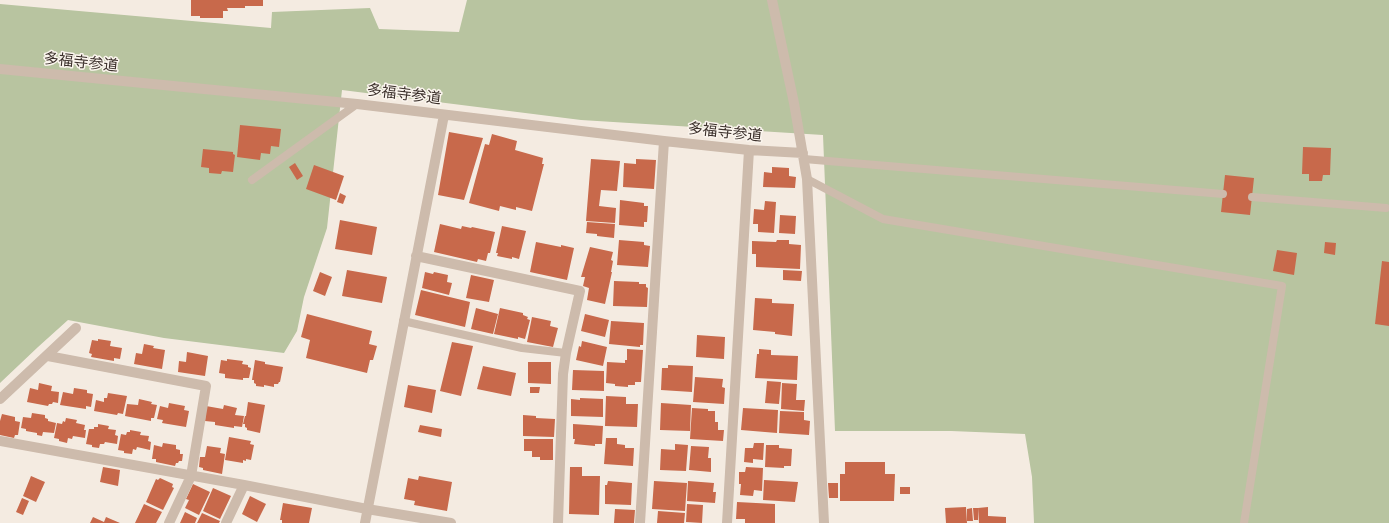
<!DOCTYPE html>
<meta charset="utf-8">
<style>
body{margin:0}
canvas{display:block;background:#f4ebe1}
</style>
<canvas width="1389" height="523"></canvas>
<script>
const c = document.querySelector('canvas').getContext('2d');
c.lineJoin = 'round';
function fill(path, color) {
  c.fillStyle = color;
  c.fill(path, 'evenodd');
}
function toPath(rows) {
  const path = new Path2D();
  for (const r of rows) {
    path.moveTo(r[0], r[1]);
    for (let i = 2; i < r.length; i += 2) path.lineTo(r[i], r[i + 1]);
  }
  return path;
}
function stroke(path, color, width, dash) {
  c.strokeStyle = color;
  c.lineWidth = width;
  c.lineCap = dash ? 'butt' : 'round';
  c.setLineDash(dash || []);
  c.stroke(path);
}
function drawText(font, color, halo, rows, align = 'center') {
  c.font = font + ' "Exo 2","Noto Sans JP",sans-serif';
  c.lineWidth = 3;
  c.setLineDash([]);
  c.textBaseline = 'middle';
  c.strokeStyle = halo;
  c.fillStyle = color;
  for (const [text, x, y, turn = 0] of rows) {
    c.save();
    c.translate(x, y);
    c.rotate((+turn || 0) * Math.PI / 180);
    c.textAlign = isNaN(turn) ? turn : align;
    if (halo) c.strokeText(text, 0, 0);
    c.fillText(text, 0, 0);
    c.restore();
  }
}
fill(toPath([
 [467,0,1389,0,1389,523,1034,523,1032,477,1025,434,951,431,835,431,823,135,581,120,342,90,327,228,304,297,297,331,284,353,164,338,68,320,38,347,0,383,0,4,271,28,272,12,370,8,379,29,459,32]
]), '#b8c4a0');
fill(toPath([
 [191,0,263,0,263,6,245,6,245,8,227,8,228,11,223,11,223,18,200,18,200,16,191,16],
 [240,125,281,129,279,147,271,146,270,154,261,153,260,160,237,157],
 [449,132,483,138,464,200,438,195],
 [492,134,517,141,515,150,543,158,542,164,544,164,532,211,516,207,516,210,500,206,499,211,469,203,485,144,489,145],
 [1303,147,1331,148,1330,175,1323,175,1322,181,1309,181,1309,174,1302,174],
 [203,149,233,152,233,154,235,155,233,172,222,171,221,174,209,173,209,168,201,167],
 [591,159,620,161,617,191,601,190,599,206,616,208,615,223,586,221],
 [636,159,656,160,654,189,623,187,624,163,636,164],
 [295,163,303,176,297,180,289,167],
 [314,165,344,176,336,200,306,189],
 [772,167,789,168,789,176,796,177,795,188,763,187,764,172,772,173],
 [1225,175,1254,178,1250,215,1221,212],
 [340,193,346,196,343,204,337,202],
 [620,200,644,203,644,206,648,206,647,222,644,222,644,227,619,225],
 [765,201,776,202,774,233,758,232,758,224,753,224,754,209,764,210],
 [780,215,796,216,795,234,779,233],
 [340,220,377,227,372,255,335,249],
 [587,222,615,224,614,238,597,236,597,234,586,233],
 [440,224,461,229,462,226,471,228,472,227,495,232,490,253,488,253,486,261,478,259,477,262,434,252],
 [502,226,526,231,519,259,512,257,512,259,497,256,498,253,496,253],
 [619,240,644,242,644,245,650,246,648,267,617,265],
 [777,240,789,240,789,244,801,245,800,269,756,267,756,254,752,254,752,241,776,242],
 [536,242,561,247,561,245,574,248,567,280,530,272],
 [1325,242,1336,243,1335,255,1324,253],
 [590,247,613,252,611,260,613,261,611,272,612,272,605,304,587,300,589,288,583,286,585,277,581,277],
 [1277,250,1297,253,1294,275,1273,271],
 [1382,261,1389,262,1389,326,1375,324],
 [347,270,387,277,382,303,342,296],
 [783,270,802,271,801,281,783,280],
 [320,272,332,277,325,296,313,291],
 [425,272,433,274,434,272,448,275,447,282,452,283,449,295,422,288],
 [471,275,494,280,489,302,466,298],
 [614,281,639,282,639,284,646,284,646,287,648,288,647,307,613,306],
 [421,290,470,302,465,327,415,315],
 [755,298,772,299,772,303,794,304,792,336,775,334,775,332,753,330],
 [476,308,498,314,493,334,471,329],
 [500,308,523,313,523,315,528,317,527,319,530,320,525,339,518,337,518,339,494,334],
 [307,314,372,331,369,344,377,346,373,360,370,360,367,373,306,358,310,340,301,337],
 [585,314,609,320,605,337,581,331],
 [532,317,551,321,550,326,558,328,553,347,527,342],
 [611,321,644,323,643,345,640,345,640,347,609,344],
 [697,335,725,337,724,359,696,357],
 [98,339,111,341,110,346,122,348,120,359,114,358,114,361,91,357,92,354,89,353,92,340,98,341],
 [582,341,607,347,603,366,576,360,579,346,581,347],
 [452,342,473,346,461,396,440,391],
 [144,344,154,346,153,348,165,350,162,369,134,364,136,353,142,354],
 [627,349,643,350,641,382,635,382,635,385,628,385,628,387,615,386,615,384,606,383,607,362,625,363,625,360,627,360],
 [759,349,771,350,771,355,798,356,797,380,755,378,757,354,759,354],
 [187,352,208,356,205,376,178,372,179,361,186,362],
 [227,359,243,361,242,364,248,365,248,367,251,368,249,378,243,378,243,380,225,378,225,374,219,373,221,360,227,361],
 [255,360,265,362,265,364,283,367,280,382,279,382,278,384,274,384,274,387,264,385,264,387,256,386,256,384,254,383,254,380,252,380],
 [528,362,551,362,551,384,528,383],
 [668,365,693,366,692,392,661,390,662,368,668,368],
 [483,366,516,373,511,396,477,389],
 [573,370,604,371,604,391,572,390],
 [695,377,723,379,722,387,725,388,724,404,693,402],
 [767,381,781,382,779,404,765,403],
 [39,383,52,386,51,391,59,392,58,403,53,402,52,404,49,404,48,406,27,402,30,388,38,390],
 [782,383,797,384,796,400,805,400,804,411,781,409],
 [408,385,436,390,432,413,404,407],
 [530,387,540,387,539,393,530,393],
 [74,388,87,390,87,393,93,394,91,407,86,406,86,409,60,405,63,392,73,394],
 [108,393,127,396,123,414,118,413,117,415,94,411,96,400,104,402,104,398,107,398],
 [606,396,626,397,626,404,638,404,637,427,605,426],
 [580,398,603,399,603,417,571,416,571,399,580,400],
 [139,399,152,402,151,404,157,405,154,418,151,418,151,421,125,416,127,404,138,405],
 [248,402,265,405,260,433,247,430,247,428,245,427,245,424,243,424,245,416,246,416],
 [169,403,185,406,184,410,189,411,186,427,162,423,163,420,157,419,160,406,168,408],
 [661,403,691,405,690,431,660,430],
 [224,405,237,408,235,415,244,416,242,427,234,426,234,428,215,425,215,422,205,421,206,406,223,409],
 [692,408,708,409,708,411,715,411,715,422,718,422,718,430,724,430,723,441,690,439],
 [743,408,778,410,777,433,741,430],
 [780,411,804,412,804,420,810,421,809,435,779,433],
 [32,413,45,415,45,418,48,419,48,421,56,423,54,433,43,432,42,436,37,435,37,433,26,431,26,429,21,428,23,417,31,418],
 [2,414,15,417,15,421,20,422,18,435,15,435,14,438,0,435,0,421],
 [523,415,536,416,536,418,555,419,554,437,523,436],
 [66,418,77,420,76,423,85,425,84,430,86,430,85,438,73,436,72,439,68,438,67,443,59,441,59,439,54,438,57,423,62,424,63,421,65,422],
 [98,424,109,426,108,429,116,430,115,435,118,436,117,444,105,442,104,444,100,444,99,448,92,447,92,445,86,444,89,429,94,429,94,427,98,427],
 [573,424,603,426,602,444,595,444,595,446,574,444,575,439,573,439],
 [420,425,442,429,441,437,418,432],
 [130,430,141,432,140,435,149,436,148,441,151,442,150,450,137,447,136,450,133,449,132,454,124,453,124,451,118,450,121,434,126,435,127,432,130,432],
 [229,437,251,441,250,444,254,445,251,460,246,459,246,461,243,460,243,463,225,460],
 [606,438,617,438,617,444,625,445,625,448,634,448,633,466,604,464],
 [524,439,553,439,553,460,540,460,540,457,532,457,532,451,524,451],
 [163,443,176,445,176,449,180,450,180,454,183,454,182,461,179,461,178,463,176,463,175,466,156,462,156,459,152,459,154,445,162,447],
 [754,443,764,443,763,460,753,459,753,463,744,462,745,448,753,448],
 [675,444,688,445,686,471,660,470,661,449,675,450],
 [766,445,779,445,779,448,792,449,791,466,784,466,784,468,765,467],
 [207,446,221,448,220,453,225,454,222,474,203,470,203,468,199,467,200,457,205,457],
 [691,446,709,447,708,458,711,458,711,472,689,470],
 [845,462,885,462,885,474,895,474,894,501,840,501,840,474,845,474],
 [103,467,120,470,118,486,100,482],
 [570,467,582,467,582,476,600,476,599,515,569,514],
 [746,467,763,468,762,491,754,490,753,496,740,495,741,484,739,484,739,472,745,472],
 [31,476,45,482,36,502,23,496],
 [419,476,452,482,447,511,414,505,415,501,404,499,408,478,418,480],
 [160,478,173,484,172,487,174,488,163,510,146,502,156,479,158,480],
 [764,480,798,482,795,502,763,500],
 [608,481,632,483,631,505,605,504,605,485,607,485],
 [654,481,687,483,685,511,652,509],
 [688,481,714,483,713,492,716,492,715,503,687,501],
 [828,483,838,483,838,498,829,498],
 [193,484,210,492,199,515,185,508,189,500,186,499],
 [900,487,910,487,910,494,900,494],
 [213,488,231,496,220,519,203,511],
 [250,496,266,504,257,522,242,514],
 [22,498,29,501,23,515,16,512],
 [737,502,775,504,775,523,745,523,745,519,736,519],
 [283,503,312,508,309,523,282,523,282,520,280,520],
 [144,504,162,512,156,523,135,523],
 [687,504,703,505,702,523,686,522],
 [966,507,967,523,946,523,945,508],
 [988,507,988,516,1006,517,1006,523,979,523,978,508],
 [972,508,973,521,967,521,967,509],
 [973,508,978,508,978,520,974,520],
 [615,509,635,510,634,523,614,523],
 [658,511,685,513,684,523,657,523],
 [185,512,197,518,195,523,180,523],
 [202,513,220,521,219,523,197,523],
 [93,517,104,522,106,517,120,523,90,523]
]), '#c8694b');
stroke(toPath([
 [804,159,1223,194],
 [807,179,883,219,1282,286,1244,523],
 [252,180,357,104],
 [1252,197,1386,208],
 [403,321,522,348,566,353]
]), '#cdbbac', 8);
stroke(toPath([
 [772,0,794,103,807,179,824,523],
 [0,69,357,104,664,141,749,150,803,153],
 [416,256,580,291,566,353,563,374,558,523],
 [48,356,206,386,191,476,169,523],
 [0,399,76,328],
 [0,441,244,485,367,509,451,523],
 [226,523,244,485],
 [365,523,444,115],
 [640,523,664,141],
 [727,523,749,150]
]), '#cdbbac', 10);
drawText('15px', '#3b302b', '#fbf5ee', [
 ["多福寺参道",81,62,6],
 ["多福寺参道",404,94,7],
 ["多福寺参道",725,132,6]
]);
</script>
